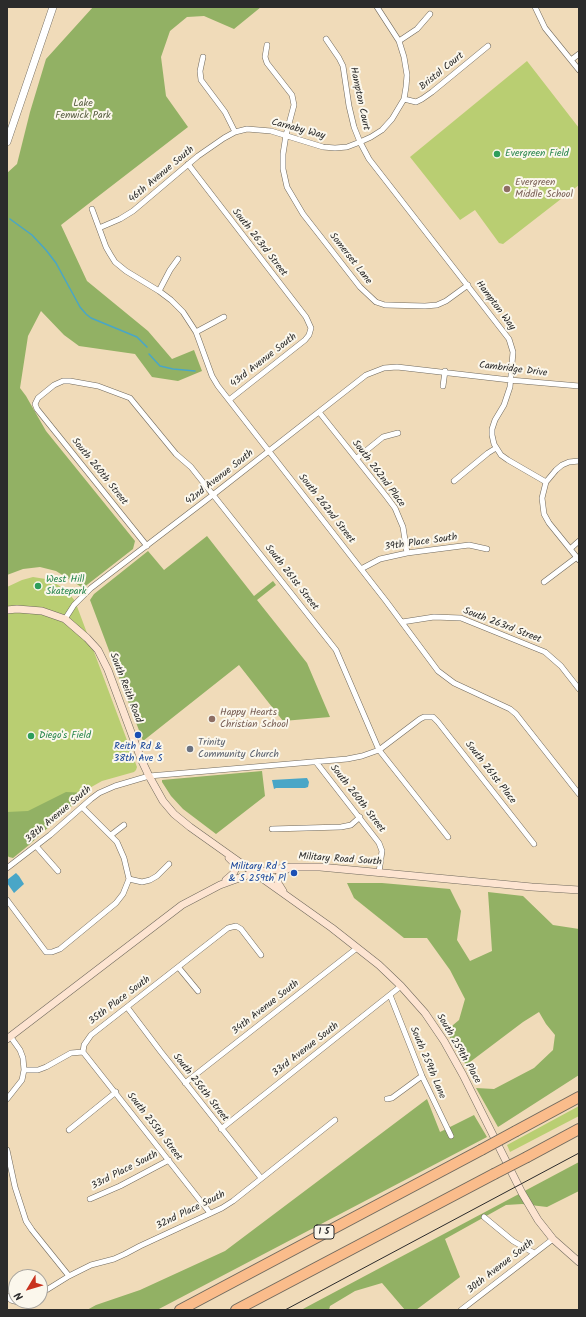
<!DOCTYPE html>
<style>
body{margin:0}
#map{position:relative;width:586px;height:1317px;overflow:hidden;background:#f0dbb9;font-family:Kalam,sans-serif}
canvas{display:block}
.frame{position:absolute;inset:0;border:8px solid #2b2b2b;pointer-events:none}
.north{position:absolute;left:8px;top:1269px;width:40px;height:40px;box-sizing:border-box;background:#fbf7ec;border:1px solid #a8a59f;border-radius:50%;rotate:232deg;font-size:11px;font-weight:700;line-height:16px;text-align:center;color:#2b2b2b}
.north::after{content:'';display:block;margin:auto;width:14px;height:18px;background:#c8321e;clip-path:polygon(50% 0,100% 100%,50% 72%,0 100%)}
</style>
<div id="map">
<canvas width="586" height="1317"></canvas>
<div class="frame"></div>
<div class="north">N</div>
</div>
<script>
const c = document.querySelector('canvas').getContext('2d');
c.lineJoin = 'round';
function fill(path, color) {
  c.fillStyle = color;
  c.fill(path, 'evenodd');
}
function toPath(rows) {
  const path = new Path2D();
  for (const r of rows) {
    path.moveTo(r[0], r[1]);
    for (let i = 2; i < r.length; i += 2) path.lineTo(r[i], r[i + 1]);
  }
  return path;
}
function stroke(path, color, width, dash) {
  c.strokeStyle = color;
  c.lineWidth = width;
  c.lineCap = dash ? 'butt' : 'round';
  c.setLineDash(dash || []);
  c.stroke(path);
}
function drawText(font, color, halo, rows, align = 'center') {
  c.font = font + ' Kalam,sans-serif';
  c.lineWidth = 4;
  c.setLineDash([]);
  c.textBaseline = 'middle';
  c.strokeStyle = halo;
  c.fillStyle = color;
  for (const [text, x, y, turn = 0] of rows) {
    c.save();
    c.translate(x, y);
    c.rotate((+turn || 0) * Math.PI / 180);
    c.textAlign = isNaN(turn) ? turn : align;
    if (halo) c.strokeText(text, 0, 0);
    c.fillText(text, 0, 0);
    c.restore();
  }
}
fill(toPath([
 [527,61,579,128,579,185,503,244,499,243,475,210,460,220,410,157],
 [33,577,52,580,52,581,67,591,75,601,137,767,136,770,134,772,102,781,86,790,26,845,9,857,7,855,7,587,22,580],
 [579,1106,579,1116,510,1152,507,1145]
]), '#b9ce72');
fill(toPath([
 [93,7,261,7,234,29,204,16,187,17,170,31,161,57,166,96,188,127,61,225,87,281,148,331,172,359,194,350,202,371,178,381,152,377,135,354,79,346,64,335,41,311,28,336,20,388,26,396,46,431,135,541,133,549,83,588,56,571,40,567,23,569,7,575,7,173,17,164,30,112,46,59],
 [207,536,254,596,273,581,276,585,257,600,307,663,330,717,283,721,239,665,143,741,90,600,94,594,148,551,164,570],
 [262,771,265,796,216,834,183,809,171,796,162,782,162,780],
 [66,792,86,793,29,845,13,858,9,857,7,855,7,812,28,811],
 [347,883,382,883,450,889,461,911,457,940,470,961,492,951,488,892,523,896,553,925,579,929,579,1075,498,1127,476,1088,494,1089,534,1068,553,1050,555,1035,546,1024,539,1012,523,1022,466,1065,446,1031,459,1020,465,999,450,970,427,938,404,938,354,898],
 [427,1099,440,1132,474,1115,487,1137,157,1310,87,1310,96,1305,140,1290,225,1251],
 [579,1162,579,1191,547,1207,522,1204,506,1205,445,1239,460,1277,416,1310,405,1310,382,1283,355,1291,330,1306,329,1310,301,1310]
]), '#92b164');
fill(toPath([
 [307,778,309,782,308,787,305,788,276,788,274,789,272,780],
 [16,873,19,876,24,884,14,893,7,883,7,880]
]), '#49a6c7');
stroke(toPath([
 [10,219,32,235,46,250,56,263,80,307,86,314,91,318,137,337,147,347],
 [149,354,160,366,173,369,195,371]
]), '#49a6c7', 1.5);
const minor = toPath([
 [535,7,545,28,579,70],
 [326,39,339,58,343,66,349,106,354,127,360,142,369,159,509,339,513,352,510,387,504,405,495,420,492,429,492,435,494,444,501,455,508,460,546,482,542,498,544,514,549,523,579,560],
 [399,41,417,29,430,14],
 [267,45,265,57,267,63,292,95,294,105,286,135,283,154,283,169,287,187,303,214,360,287,376,302,385,305,425,306,437,305,446,301,468,285],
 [203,57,200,71,201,80,225,112,235,132],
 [571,60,579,54],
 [404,99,416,102,422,99,432,92,488,46],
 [188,164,306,317,311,328,309,335,305,340,229,400],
 [92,209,106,247,110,254,115,262,126,271,159,291,171,300,183,312,196,332,212,376,218,386,386,601,438,671,454,683,510,709,516,714,579,794],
 [99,228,120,219,133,211,198,156,224,138,235,132,247,129,271,131,323,147,335,148,347,147,360,142,371,137,382,130,392,119,404,99,406,87,407,75,404,57,399,41,377,7],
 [159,291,170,270,178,259],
 [196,332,224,317],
 [443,386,445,371],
 [319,412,386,496,395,508,403,527,407,553],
 [357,458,383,437,398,433],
 [454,481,488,453,496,448],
 [546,482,556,470,562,465,569,462,579,461],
 [147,546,37,409,35,404,38,398,54,385,63,381,70,381,98,386,130,398,176,454,191,467,336,650,379,750,448,837],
 [570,549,579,541],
 [361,569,380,559,407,553,469,545,487,549],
 [544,582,577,557],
 [65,619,74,605,91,588,214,494,366,375,384,368,397,367,510,380,579,386],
 [402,622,434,617,461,618,545,652,561,666,579,689],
 [316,762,379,843,382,851,379,872],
 [82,807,117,842,124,858,129,879],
 [272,829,341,827,351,825,360,817],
 [111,835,124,825],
 [36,846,58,871],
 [7,868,50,835,91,799,99,793,115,786,149,776,347,759,362,756,379,750,420,719,424,717,433,717,438,722,534,844],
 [129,879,142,882,150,880,157,876,169,864],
 [7,900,46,952,52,952,60,949,116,903,123,894,129,879],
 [179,968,198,991],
 [390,995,422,1076,451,1136],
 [127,1007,161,1052,261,1178],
 [10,1036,20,1050,23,1058,24,1070],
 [83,1052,84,1045,91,1035,228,928,236,926,241,929,261,955],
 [83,1052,210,1213],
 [185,1083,357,948],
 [7,1099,22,1080,24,1070,38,1070,46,1067,71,1053,83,1052],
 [387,1099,392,1098,422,1076],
 [221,1129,401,986],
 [69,1130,116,1092],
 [7,1150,15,1187,26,1221,32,1230,69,1276],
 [90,1199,120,1186,169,1160],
 [484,1217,513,1241,534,1253],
 [40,1294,69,1276,91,1265,114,1259,125,1254,140,1246,222,1208,233,1201,335,1120],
 [7,1296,11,1300,18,1302,25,1301],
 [461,1310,553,1239]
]);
const tertiary = toPath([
 [7,142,53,7]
]);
const secondary = toPath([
 [7,610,17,609,42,611,65,619,87,638,98,650,108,670,141,759,149,776,163,801,174,814,190,827,332,928,379,965,401,986,425,1013,444,1041,463,1075,522,1193,538,1220,553,1239,579,1262],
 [226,880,233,874,235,870,234,863,229,858],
 [283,891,278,883,278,877,282,872,289,868],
 [7,1039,182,905,220,885,253,873,291,867,320,867,532,887,579,890]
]);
const motorway = toPath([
 [516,1131,579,1097],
 [527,1157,579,1129],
 [180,1310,481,1150],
 [236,1310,494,1174]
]);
stroke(minor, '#70695d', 6);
stroke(tertiary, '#70695d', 8);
stroke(secondary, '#70695d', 8);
stroke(motorway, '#70695d', 12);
stroke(minor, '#fff', 5);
stroke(tertiary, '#fff', 7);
stroke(secondary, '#fde4d1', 7);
stroke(motorway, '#fabc8b', 10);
stroke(toPath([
 [285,1310,579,1153]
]), '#2b2b2b', 1);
const motorwayBridge = toPath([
 [481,1150,516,1131],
 [494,1174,527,1157]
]);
stroke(motorwayBridge, '#70695d', 12, []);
stroke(motorwayBridge, '#fabc8b', 10);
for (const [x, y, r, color] of [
 [497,154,4,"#2e9e5b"],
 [507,189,4,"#8d6e63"],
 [38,586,4,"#2e9e5b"],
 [212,719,4,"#8d6e63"],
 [138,735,4,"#1a4fb4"],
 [31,736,4,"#2e9e5b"],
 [190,749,4,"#6b7280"],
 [294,873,4,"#1a4fb4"]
]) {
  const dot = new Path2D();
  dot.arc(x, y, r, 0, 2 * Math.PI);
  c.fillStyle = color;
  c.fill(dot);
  stroke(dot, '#fbf7ec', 1.5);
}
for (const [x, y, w] of [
 [324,1232,20]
]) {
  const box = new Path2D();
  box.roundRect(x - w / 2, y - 7, w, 14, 3);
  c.fillStyle = '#fbf7ec';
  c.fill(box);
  stroke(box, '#2b2b2b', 1);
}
drawText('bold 9px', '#2b2b2b', null, [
 ["I 5",324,1232]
]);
drawText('10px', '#2b2b2b', '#fbf7ec', [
 ["Bristol Court",442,72,-39],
 ["Hampton Court",359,99,78],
 ["Carnaby Way",298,130,15],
 ["46th Avenue South",162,175,-40],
 ["South 263rd Street",259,243,52],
 ["Somerset Lane",350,259,52],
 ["Hampton Way",495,306,53],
 ["43rd Avenue South",264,361,-38],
 ["Cambridge Drive",513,370,7],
 ["South 260th Street",99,472,51],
 ["South 262nd Place",378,474,53],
 ["42nd Avenue South",220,478,-38],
 ["South 262nd Street",326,509,52],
 ["39th Place South",421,543,-8],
 ["South 261st Street",291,578,52],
 ["South 263rd Street",502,626,21],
 ["South Reith Road",125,688,69],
 ["South 261st Place",490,773,52],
 ["South 260th Street",357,799,52],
 ["38th Avenue South",59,815,-40],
 ["Military Road South",340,860,4],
 ["35th Place South",120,1001,-37],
 ["34th Avenue South",266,1008,-38],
 ["South 259th Place",458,1049,60],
 ["33rd Avenue South",306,1050,-38],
 ["South 259th Lane",427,1063,67],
 ["South 256th Street",200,1088,52],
 ["South 255th Street",154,1127,52],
 ["33rd Place South",125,1171,-27],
 ["32nd Place South",191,1211,-26],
 ["30th Avenue South",501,1267,-38]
]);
drawText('10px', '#565c40', '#fbf7ec', [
 ["Lake",83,104],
 ["Fenwick Park",83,116]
]);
drawText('10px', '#27864d', '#fbf7ec', [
 ["Evergreen Field",505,154],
 ["West Hill",46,580],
 ["Skatepark",46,592],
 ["Diego's Field",39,736]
], 'left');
drawText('10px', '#785e54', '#fbf7ec', [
 ["Evergreen",515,183],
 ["Middle School",515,195],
 ["Happy Hearts",220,713],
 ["Christian School",220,725]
], 'left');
drawText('10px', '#5b616d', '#fbf7ec', [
 ["Trinity",198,743],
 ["Community Church",198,755]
], 'left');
drawText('10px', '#164399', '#fbf7ec', [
 ["Reith Rd &",138,747],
 ["38th Ave S",138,759],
 ["Military Rd S",286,867,"right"],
 ["& S 259th Pl",286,879,"right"]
]);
</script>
